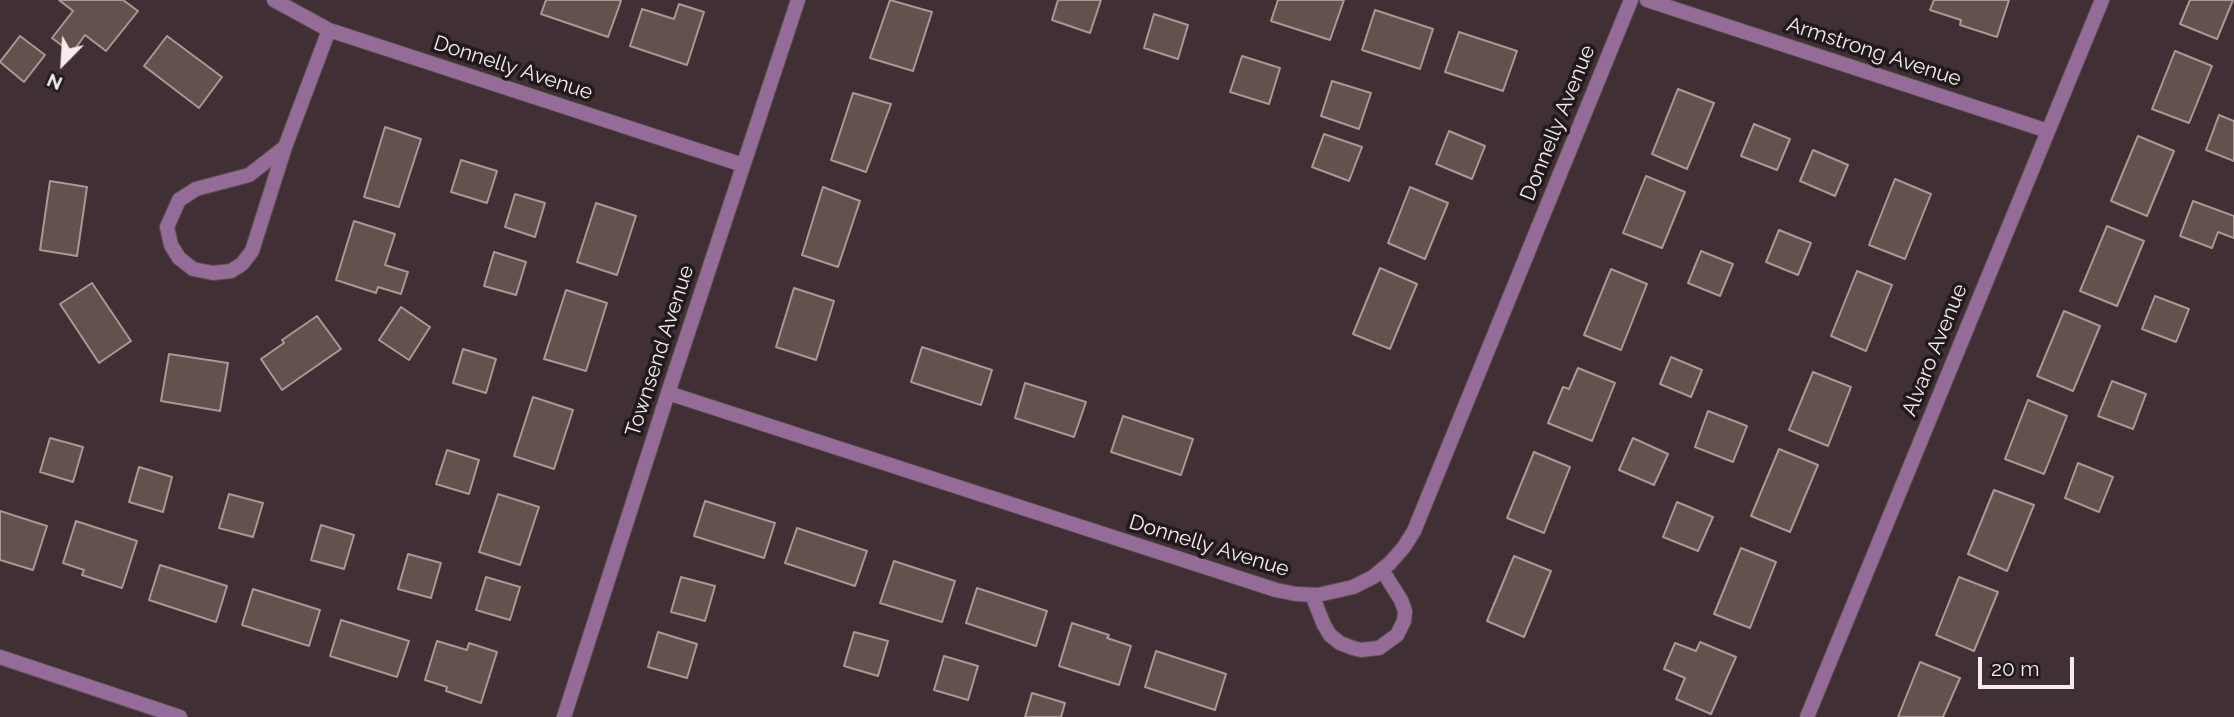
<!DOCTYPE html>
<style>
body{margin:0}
#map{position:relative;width:2234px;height:717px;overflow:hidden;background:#403035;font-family:Raleway,sans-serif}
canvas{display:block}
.north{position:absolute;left:28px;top:28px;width:70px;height:70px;-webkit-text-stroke:5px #211a1c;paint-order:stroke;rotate:204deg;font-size:19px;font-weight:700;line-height:28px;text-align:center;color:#f6ecef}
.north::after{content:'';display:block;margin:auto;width:24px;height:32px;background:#f6ecef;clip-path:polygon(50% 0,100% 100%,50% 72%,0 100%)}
.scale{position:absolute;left:1978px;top:657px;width:96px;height:32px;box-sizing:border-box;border:4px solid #f6ecef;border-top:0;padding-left:9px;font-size:21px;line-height:24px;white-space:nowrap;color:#f6ecef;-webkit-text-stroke:5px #211a1c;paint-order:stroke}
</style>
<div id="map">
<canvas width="2234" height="717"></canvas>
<div class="north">N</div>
<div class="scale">20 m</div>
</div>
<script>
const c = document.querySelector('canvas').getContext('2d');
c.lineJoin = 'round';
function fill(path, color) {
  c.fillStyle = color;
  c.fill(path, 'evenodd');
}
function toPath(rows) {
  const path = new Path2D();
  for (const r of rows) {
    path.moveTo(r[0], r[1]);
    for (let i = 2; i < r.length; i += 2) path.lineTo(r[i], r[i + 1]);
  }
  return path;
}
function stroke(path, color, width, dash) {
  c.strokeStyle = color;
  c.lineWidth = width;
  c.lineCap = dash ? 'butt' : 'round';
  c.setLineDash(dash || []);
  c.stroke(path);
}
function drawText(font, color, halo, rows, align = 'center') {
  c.font = font + ' Raleway,sans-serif';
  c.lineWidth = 7;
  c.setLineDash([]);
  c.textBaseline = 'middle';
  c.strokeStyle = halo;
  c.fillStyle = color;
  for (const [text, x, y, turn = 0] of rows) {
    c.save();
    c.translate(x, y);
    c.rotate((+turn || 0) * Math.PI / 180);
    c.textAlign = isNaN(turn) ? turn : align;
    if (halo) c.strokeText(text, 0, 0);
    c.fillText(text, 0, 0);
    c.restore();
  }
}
const building = toPath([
 [59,0,123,0,138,11,106,51,85,35,72,53,52,38,73,11,59,0],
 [546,0,618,0,621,1,608,37,541,14,546,0],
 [890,0,932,12,913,71,870,58,890,0],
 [1058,0,1101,0,1090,33,1052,20,1058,0],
 [1278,0,1344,0,1330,40,1271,21,1278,0],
 [1934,0,2009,0,1997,37,1960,25,1961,20,1930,10,1934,0],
 [2190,0,2233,0,2217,39,2180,24,2190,0],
 [679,4,704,12,687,65,630,46,642,9,674,19,679,4],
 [1375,10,1433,29,1420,69,1362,50,1375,10],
 [1154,14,1188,25,1178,59,1144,48,1154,14],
 [1459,32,1517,51,1503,91,1445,72,1459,32],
 [20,36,45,55,24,82,0,62,20,36],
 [167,36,222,77,199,108,144,66,167,36],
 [2175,51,2212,66,2189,123,2152,109,2175,51],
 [1242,56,1280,68,1269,104,1230,92,1242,56],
 [1332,81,1371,93,1359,129,1321,116,1332,81],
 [1678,89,1714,103,1687,169,1652,154,1678,89],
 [853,93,891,104,866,172,831,160,853,93],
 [2219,115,2234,121,2234,161,2206,150,2219,115],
 [1754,124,1790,139,1777,170,1741,156,1754,124],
 [385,127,421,139,399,207,364,197,385,127],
 [1449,131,1485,146,1472,179,1436,164,1449,131],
 [1324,134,1362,147,1349,181,1312,167,1324,134],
 [2138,136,2174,151,2147,216,2111,201,2138,136],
 [1813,150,1848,165,1835,196,1800,181,1813,150],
 [461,160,497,171,487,203,451,192,461,160],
 [1646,176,1685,192,1662,248,1623,233,1646,176],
 [1895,179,1931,194,1905,259,1869,245,1895,179],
 [50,181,87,187,77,256,40,250,50,181],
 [823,187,860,201,838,267,802,255,823,187],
 [1410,187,1448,203,1425,259,1388,243,1410,187],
 [515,194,545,203,535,237,505,227,515,194],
 [2193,201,2234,216,2234,238,2218,232,2212,248,2180,236,2193,201],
 [596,203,636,216,617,275,577,262,596,203],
 [354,221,395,234,385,265,408,272,401,294,378,287,376,293,336,280,354,221],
 [2107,226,2144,241,2117,306,2080,291,2107,226],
 [1779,230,1811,243,1798,275,1766,262,1779,230],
 [1701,251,1733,264,1720,296,1688,283,1701,251],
 [494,252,526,262,516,295,484,286,494,252],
 [1380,268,1417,284,1390,349,1353,334,1380,268],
 [1611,269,1647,284,1621,350,1584,335,1611,269],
 [1857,271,1892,285,1866,351,1831,336,1857,271],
 [92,283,131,341,99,363,60,304,92,283],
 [794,288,834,301,816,360,776,347,794,288],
 [566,290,607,303,586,371,544,359,566,290],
 [2155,296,2189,309,2176,342,2142,329,2155,296],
 [401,307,430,327,409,360,379,340,401,307],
 [2064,311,2100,326,2073,391,2037,376,2064,311],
 [317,316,341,349,282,390,261,359,284,343,282,340,317,316],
 [922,347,992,370,981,405,911,382,922,347],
 [463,349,496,359,486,393,453,383,463,349],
 [169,354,228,363,220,411,161,401,169,354],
 [1671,357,1702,370,1691,397,1660,384,1671,357],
 [1578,368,1615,383,1592,441,1548,423,1563,387,1569,389,1578,368],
 [1813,372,1851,387,1828,446,1789,430,1813,372],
 [2112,381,2146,394,2133,429,2098,416,2112,381],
 [1025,383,1086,402,1074,437,1015,418,1025,383],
 [533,397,573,410,554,469,514,456,533,397],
 [2028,400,2067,416,2044,474,2005,459,2028,400],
 [1708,411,1747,426,1733,462,1695,447,1708,411],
 [1123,416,1193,439,1181,475,1111,452,1123,416],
 [50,438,83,447,73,482,40,472,50,438],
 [1633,438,1668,454,1654,485,1619,470,1633,438],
 [1779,449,1818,465,1790,532,1751,516,1779,449],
 [447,450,479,460,469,494,436,484,447,450],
 [1534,452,1570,467,1544,533,1507,518,1534,452],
 [2078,463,2113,477,2099,512,2065,498,2078,463],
 [139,467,172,477,163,512,129,502,139,467],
 [1994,490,2034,505,2007,571,1968,554,1994,490],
 [229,494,263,503,253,537,219,528,229,494],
 [498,494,539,507,520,565,479,552,498,494],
 [705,501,775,523,764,558,694,536,705,501],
 [1677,502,1713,517,1698,551,1663,537,1677,502],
 [0,511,47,526,33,570,0,560,0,511],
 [76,521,137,541,122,588,82,575,84,570,63,563,76,521],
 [321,525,354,535,344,569,311,560,321,525],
 [797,528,867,551,855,586,785,563,797,528],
 [1741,548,1776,562,1750,628,1714,614,1741,548],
 [408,554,441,563,431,598,398,589,408,554],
 [1514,556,1551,571,1524,637,1487,621,1514,556],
 [894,561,955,581,942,622,880,603,894,561],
 [160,565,227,586,216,622,149,600,160,565],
 [486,577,520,587,510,620,476,610,486,577],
 [681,577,715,586,705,621,671,612,681,577],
 [1959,577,1998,592,1974,651,1936,635,1959,577],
 [977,588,1047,611,1036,646,966,623,977,588],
 [253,589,320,610,309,646,242,625,253,589],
 [341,620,409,641,397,677,330,656,341,620],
 [1072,623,1109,635,1107,638,1131,646,1119,685,1059,666,1072,623],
 [658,632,697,644,687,678,648,667,658,632],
 [854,632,888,641,878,676,844,666,854,632],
 [437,641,467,650,469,643,497,652,481,703,446,691,447,687,425,680,437,641],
 [1700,642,1736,657,1711,714,1676,699,1685,678,1664,669,1675,643,1696,651,1700,642],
 [1156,651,1226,674,1215,710,1145,687,1156,651],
 [944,656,978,666,968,700,934,690,944,656],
 [1920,662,1960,678,1943,717,1898,717,1920,662],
 [1032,693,1065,703,1061,717,1025,717,1032,693]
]);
fill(building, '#62514d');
stroke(building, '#ab9793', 2);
const street = toPath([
 [274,0,329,30,743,165],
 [1647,0,2048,131],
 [285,147,249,175,196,189,179,200,167,227,171,245,179,258,193,269,213,273,231,271,242,264,252,251,285,147,329,30],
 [668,393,1276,590,1296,594,1318,595,1353,587,1373,577,1390,563,1404,547,1414,531,1631,0],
 [1312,595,1324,625,1330,635,1340,643,1353,648,1361,650,1379,648,1397,635,1404,621,1405,611,1401,600,1382,570],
 [0,657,180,717],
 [564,717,668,393,798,0],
 [1807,717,2102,0]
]);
stroke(street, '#5d4e53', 16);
stroke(street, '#946c97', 14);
drawText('21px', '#f6ecef', '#211a1c', [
 ["Armstrong Avenue",1874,52,18],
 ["Donnelly Avenue",513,68,18],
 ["Donnelly Avenue",1558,123,-68],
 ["Alvaro Avenue",1935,350,-68],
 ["Townsend Avenue",660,351,-72],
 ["Donnelly Avenue",1209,546,17]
]);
</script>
